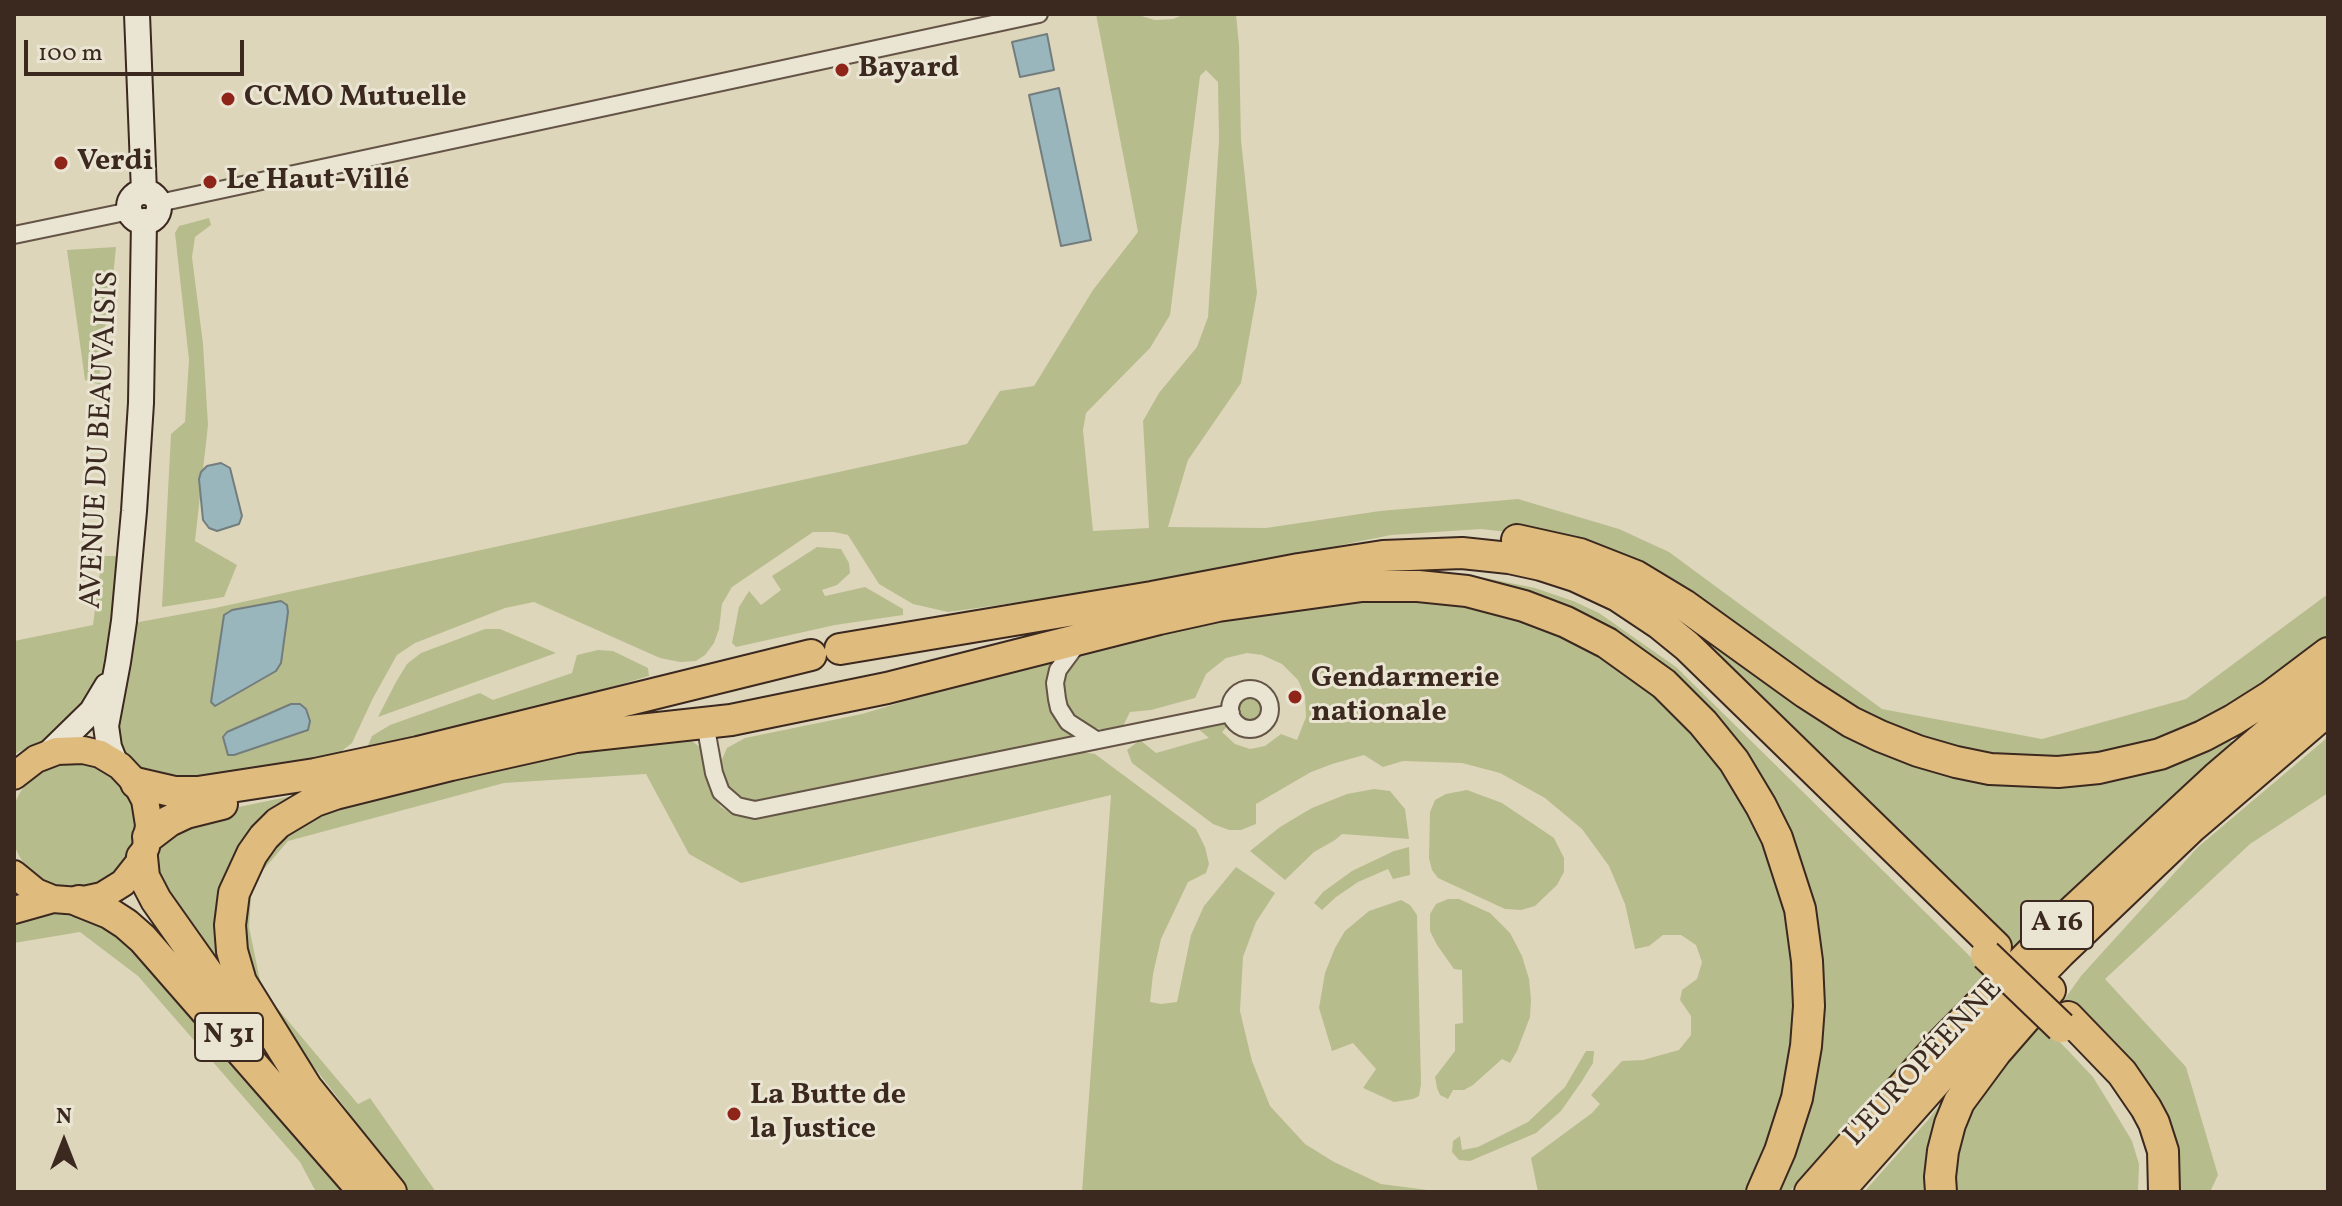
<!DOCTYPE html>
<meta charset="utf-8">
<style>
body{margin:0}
#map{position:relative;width:2342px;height:1206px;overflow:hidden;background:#ded6bb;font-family:Vollkorn,serif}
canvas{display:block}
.frame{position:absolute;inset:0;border:16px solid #3b281f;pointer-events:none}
.north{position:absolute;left:24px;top:1102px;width:80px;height:80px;-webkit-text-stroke:6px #eae4d3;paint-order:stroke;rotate:0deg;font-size:22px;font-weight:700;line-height:32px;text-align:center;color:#3b281f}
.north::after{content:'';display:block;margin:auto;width:28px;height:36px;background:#3b281f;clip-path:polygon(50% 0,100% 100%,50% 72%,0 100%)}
.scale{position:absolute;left:24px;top:40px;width:220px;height:36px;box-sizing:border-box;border:4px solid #3b281f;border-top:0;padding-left:10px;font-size:24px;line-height:28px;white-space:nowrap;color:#3b281f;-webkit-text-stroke:6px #eae4d3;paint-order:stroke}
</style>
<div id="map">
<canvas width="2342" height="1206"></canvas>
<div class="frame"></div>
<div class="north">N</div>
<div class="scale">100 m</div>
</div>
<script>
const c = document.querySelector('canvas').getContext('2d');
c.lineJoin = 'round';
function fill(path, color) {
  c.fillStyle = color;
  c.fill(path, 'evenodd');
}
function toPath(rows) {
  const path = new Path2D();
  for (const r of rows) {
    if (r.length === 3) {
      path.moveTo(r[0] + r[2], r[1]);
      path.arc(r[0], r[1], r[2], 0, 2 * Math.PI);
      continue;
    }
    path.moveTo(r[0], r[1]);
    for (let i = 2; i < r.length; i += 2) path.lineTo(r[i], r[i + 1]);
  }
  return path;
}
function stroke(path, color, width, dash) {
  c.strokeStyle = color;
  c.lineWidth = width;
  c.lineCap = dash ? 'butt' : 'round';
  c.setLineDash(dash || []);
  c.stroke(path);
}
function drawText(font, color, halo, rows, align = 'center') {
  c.font = font + ' Vollkorn,serif';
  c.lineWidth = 6;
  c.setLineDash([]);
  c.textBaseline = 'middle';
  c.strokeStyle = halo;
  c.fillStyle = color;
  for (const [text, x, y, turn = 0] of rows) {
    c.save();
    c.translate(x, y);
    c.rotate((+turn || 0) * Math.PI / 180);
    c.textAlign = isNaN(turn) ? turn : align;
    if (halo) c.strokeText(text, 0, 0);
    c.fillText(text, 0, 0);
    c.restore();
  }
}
fill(toPath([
 [1096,14,1135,14,1155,20,1173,19,1185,14,1236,14,1239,45,1241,140,1257,293,1241,383,1188,460,1168,527,1266,528,1380,511,1518,499,1619,529,1669,552,1882,709,2042,739,2186,699,2328,594,2328,641,2254,696,2159,742,2086,760,2035,764,1905,738,1534,535,1481,529,1391,535,1139,586,948,612,913,604,879,584,848,535,834,532,813,532,732,587,722,604,719,629,714,643,705,655,696,661,680,662,660,658,534,602,505,608,415,643,397,655,373,698,352,743,339,753,198,784,141,772,117,747,114,726,134,623,215,608,967,444,1000,391,1034,386,1093,290,1138,232],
 [1206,70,1218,82,1219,140,1208,317,1197,347,1159,393,1143,421,1149,528,1093,531,1083,430,1086,413,1150,348,1170,315,1200,76],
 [209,218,211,225,195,237,192,257,203,344,208,425,195,541,237,565,224,597,162,607,171,434,185,422,189,360,175,233,179,226],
 [116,247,109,318,98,341,101,385,85,380,67,250],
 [817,547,841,549,849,563,850,573,837,585,822,590,825,596,865,587,903,609,903,615,835,625,736,647,732,643,739,607,749,591,761,605,781,590,772,576],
 [102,556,123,556,112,649,99,688,50,741,20,751,14,755,14,641,93,625],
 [1480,577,1535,588,1573,601,1599,613,1676,667,1986,972,1870,1099,1789,1192,1772,1192,1808,921,1684,695,1479,587],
 [1631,584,1973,775,2227,737,2232,742,2015,948],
 [1427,595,1523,616,1605,653,1694,726,1745,795,1789,910,1798,1019,1784,1093,1751,1192,1538,1192,1531,1158,1592,1113,1600,1104,1591,1095,1622,1061,1643,1060,1679,1050,1691,1035,1691,1016,1680,1000,1682,990,1697,979,1702,962,1696,945,1681,935,1663,935,1649,946,1635,949,1625,904,1609,866,1582,829,1545,798,1500,773,1462,763,1403,761,1383,767,1364,755,1332,764,1311,772,1256,804,1256,824,1241,830,1229,830,1213,824,1132,763,1127,750,1140,740,1156,753,1209,738,1196,727,1217,723,1229,724,1222,732,1235,744,1250,749,1265,746,1281,734,1297,740,1306,717,1305,696,1298,680,1282,664,1262,655,1247,653,1226,658,1206,674,1195,698,1151,710,1130,712,1122,728,1105,730,1086,726,1071,715,1063,697,1062,682,1065,670,1074,657,1086,650,1305,602],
 [485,629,500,629,556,653,378,717,396,682,407,664,421,653],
 [598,650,613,651,648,668,649,676,440,737,364,755,372,736,390,725,480,693,493,700,572,673,577,655],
 [1062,654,1053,664,1075,735,1071,740,761,803,735,799,725,786,720,764,727,748,745,738,862,714],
 [1250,710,13],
 [2328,737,2328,793,2250,844,2105,979,2186,1067,2218,1175,2210,1192,2177,1192,2135,1070,2064,1000,2081,976,2198,847],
 [689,739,701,748,710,790,721,807,736,816,750,817,1081,752,1095,754,1196,829,1205,847,1209,864,1206,873,1188,882,1161,939,1153,974,1150,1002,1161,1004,1177,1002,1191,935,1204,906,1236,867,1275,893,1256,922,1243,957,1240,1011,1252,1061,1270,1106,1305,1144,1334,1162,1381,1184,1443,1192,1082,1192,1111,795,741,883,689,854,646,774,504,783,288,841,252,883,249,927,262,990,358,1104,370,1098,436,1192,406,1192,363,1137,347,1110,257,993,241,951,239,915,265,849,328,805,609,740],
 [74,825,63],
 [1374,789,1390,791,1405,809,1409,839,1342,834,1335,840,1314,852,1285,880,1250,851,1280,827,1312,808,1347,794],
 [1467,790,1502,803,1554,838,1564,858,1564,872,1557,885,1535,906,1521,910,1505,909,1438,878,1432,870,1429,858,1430,812,1435,800,1446,794],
 [316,791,262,831,228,974,193,933,160,883,156,859,165,837,200,815],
 [1409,847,1410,875,1393,879,1388,869,1358,882,1336,897,1322,910,1314,903,1323,892,1352,871,1394,851],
 [1448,899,1459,899,1490,913,1510,933,1522,956,1529,979,1531,1000,1530,1017,1517,1051,1510,1063,1502,1059,1473,1085,1464,1090,1453,1090,1448,1099,1440,1095,1437,1088,1435,1077,1455,1051,1455,1024,1463,1023,1462,970,1454,969,1437,945,1430,931,1430,914,1436,904],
 [1401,900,1410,905,1417,915,1421,1084,1419,1096,1413,1099,1394,1102,1363,1088,1376,1069,1353,1043,1332,1051,1319,1008,1325,973,1335,948,1345,931,1369,911],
 [37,911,79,913,101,919,140,952,349,1192,316,1192,300,1162,138,976,80,932,14,943,14,920],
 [2040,1021,2093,1077,2120,1121,2132,1141,2139,1164,2138,1192,1952,1192,1953,1163,1966,1118,1995,1070],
 [1586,1051,1594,1051,1593,1063,1582,1081,1561,1111,1536,1133,1470,1161,1459,1160,1452,1152,1453,1141,1460,1136,1462,1150,1478,1147,1528,1122,1565,1087],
 [1949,1092,1933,1192,1864,1192,1928,1120]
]), '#b7bc8c');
const water = toPath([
 [1047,34,1054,70,1020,77,1012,42,1047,34],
 [1059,88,1091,240,1061,246,1029,95,1059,88],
 [221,463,230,468,242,516,239,524,217,531,209,528,203,520,199,479,201,472,207,466,221,463],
 [281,601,287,605,288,612,281,663,276,671,215,706,211,702,224,615,232,610,281,601],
 [291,704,300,704,306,709,310,721,308,730,234,755,228,755,223,737,227,732,291,704]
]);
fill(water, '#99b6bc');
stroke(water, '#737d7d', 2);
const street = toPath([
 [159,203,1039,14],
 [14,235,130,211],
 [1078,643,1058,670,1055,683,1057,699,1059,708,1068,722,1096,740],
 [1250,709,20],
 [705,723,714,773,721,792,737,806,755,810,1231,713]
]);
const secondary = toPath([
 [137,14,144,192],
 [144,207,15],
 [49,753,92,711,107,686],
 [115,762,109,747,106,726,118,662,124,621,134,511,141,403,144,221]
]);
const primary = toPath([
 [14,776,36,759,57,751,83,750,100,754,120,766,136,783,145,800,149,825,146,847,138,864,123,883,102,896,79,901,53,899,36,892,14,874],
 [14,910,53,899]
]);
const highway = toPath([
 [1517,540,1580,554,1636,576,1684,605,1806,693,1851,722,1880,736,1918,751,1956,762,1990,769,2058,772,2099,768,2160,754,2203,736,2233,720,2271,696,2328,653],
 [840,649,1152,597,1299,569,1383,556,1462,553,1509,558,1541,565,1575,576,1618,596,1660,624,1687,646,1996,947],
 [136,783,175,792,198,792,315,774,418,752,811,655],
 [148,837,169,821,186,813,222,804],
 [142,857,144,877,156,900,209,975,249,1019],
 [79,901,109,913,126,924,143,939,364,1192],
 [2068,1017,2122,1073,2146,1108,2154,1123,2163,1151,2164,1192],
 [298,1077,391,1192],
 [310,1093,241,982,232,951,230,925,234,893,252,854,264,837,278,823,315,801,335,794,451,765,576,737,731,720,887,688,1159,619,1218,606,1362,586,1418,586,1467,591,1524,606,1566,622,1607,643,1664,684,1703,723,1734,761,1761,806,1777,838,1800,909,1807,961,1809,1006,1806,1046,1797,1098,1780,1151,1762,1192],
 [1810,1192,1939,1046,2062,921,2216,778,2328,682],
 [1838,1192,1950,1066,2060,953,2193,826,2328,710],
 [1941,1192,1940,1177,1943,1151,1950,1124,1959,1102,1996,1052,2050,990]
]);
stroke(street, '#645446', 20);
stroke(secondary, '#3b281f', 28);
stroke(primary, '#3b281f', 30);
stroke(highway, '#3b281f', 34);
stroke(street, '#eae4d3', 16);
stroke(secondary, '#eae4d3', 24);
stroke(primary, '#dfbb7e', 26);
stroke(highway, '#dfbb7e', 30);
const highwayBridge = toPath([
 [1986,955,2061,1027]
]);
stroke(highwayBridge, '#3b281f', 34, []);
stroke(highwayBridge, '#dfbb7e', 30);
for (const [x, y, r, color] of [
 [842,70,8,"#8f2418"],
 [228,99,8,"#8f2418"],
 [61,163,8,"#8f2418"],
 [210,182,8,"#8f2418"],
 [1295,697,8,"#8f2418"],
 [734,1114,8,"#8f2418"]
]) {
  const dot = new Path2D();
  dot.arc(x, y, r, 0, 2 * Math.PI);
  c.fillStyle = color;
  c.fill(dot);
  stroke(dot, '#eae4d3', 3);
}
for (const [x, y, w] of [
 [2057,925,72],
 [229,1037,68]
]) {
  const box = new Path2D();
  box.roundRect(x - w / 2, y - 24, w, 48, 6);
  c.fillStyle = '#eae4d3';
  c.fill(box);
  stroke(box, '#3b281f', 2);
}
drawText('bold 28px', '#3b281f', null, [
 ["A 16",2057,925],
 ["N 31",229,1037]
]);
drawText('bold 30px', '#3b281f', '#eae4d3', [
 ["Bayard",858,70],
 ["CCMO Mutuelle",244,99],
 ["Verdi",77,163],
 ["Le Haut-Villé",226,182],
 ["Gendarmerie",1311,680],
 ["nationale",1311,714],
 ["La Butte de",750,1097],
 ["la Justice",750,1131]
], 'left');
drawText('30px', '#3b281f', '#eae4d3', [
 ["AVENUE DU BEAUVAISIS",102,440,-87],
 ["L'EUROPÉENNE",1925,1064,-47]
]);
</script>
